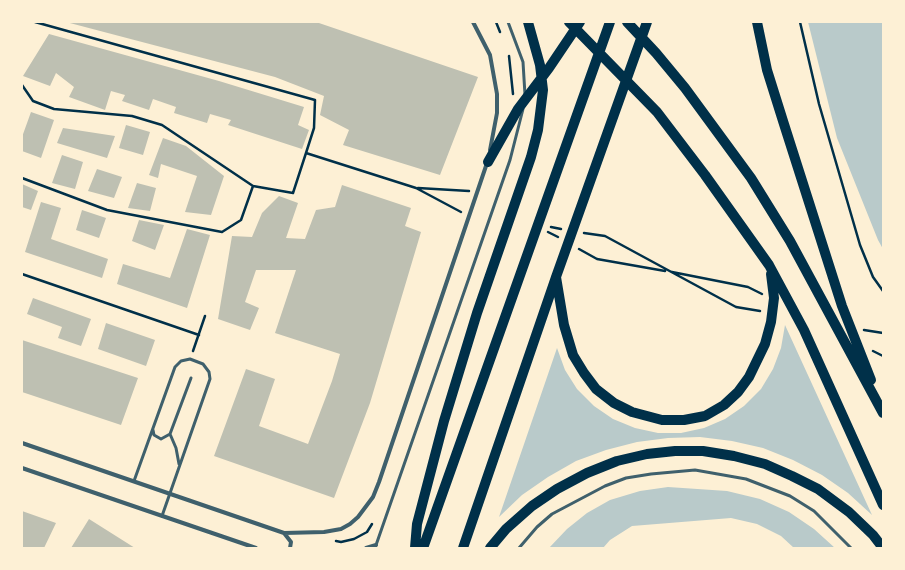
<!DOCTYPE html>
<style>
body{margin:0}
#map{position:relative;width:905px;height:570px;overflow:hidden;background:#fdf0d5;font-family:"PT Serif",serif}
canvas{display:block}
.frame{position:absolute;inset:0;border:23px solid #fdf0d5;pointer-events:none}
</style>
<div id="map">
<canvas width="905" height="570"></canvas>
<div class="frame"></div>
</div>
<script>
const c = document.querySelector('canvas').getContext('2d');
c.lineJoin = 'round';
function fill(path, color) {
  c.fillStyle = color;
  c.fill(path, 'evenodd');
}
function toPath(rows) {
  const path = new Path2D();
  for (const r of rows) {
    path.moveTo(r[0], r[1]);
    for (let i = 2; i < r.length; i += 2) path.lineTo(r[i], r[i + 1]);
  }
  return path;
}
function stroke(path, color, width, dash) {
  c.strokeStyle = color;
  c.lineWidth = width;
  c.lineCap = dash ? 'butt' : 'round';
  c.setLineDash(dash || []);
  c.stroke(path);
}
fill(toPath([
 [808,22,883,22,883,249,878,240,837,138],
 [785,325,872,515,848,493,822,475,793,460,763,448,732,441,700,437,668,438,637,442,606,450,576,461,548,477,522,495,499,517,557,348,565,370,577,389,594,406,613,419,635,428,658,433,681,433,704,428,725,419,744,406,761,389,773,369,781,348],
 [668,487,727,491,760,499,789,512,814,529,835,548,794,548,781,536,757,524,731,518,632,526,610,540,603,548,549,548,567,529,587,513,610,500,640,491]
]), '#b9caca');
fill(toPath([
 [66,22,316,22,478,77,440,175,343,145,349,130,320,115,324,96,275,77],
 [49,34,219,81,304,107,298,125,309,130,302,149,228,125,231,120,210,114,207,123,174,113,176,107,153,99,149,110,122,101,125,95,111,91,105,110,69,97,74,87,56,73,50,86,23,76],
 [31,112,54,120,41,158,22,151,22,137],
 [126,125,150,132,143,155,119,148],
 [63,128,115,136,107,158,57,143],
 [163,138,186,146,224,176,211,215,185,212,197,176,161,164,158,178,149,175],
 [62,155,83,162,75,189,52,183],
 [97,169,122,177,114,198,88,191],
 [137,183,156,188,150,211,128,208],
 [22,184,38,191,31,210,22,207],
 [342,185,411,208,405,226,421,232,370,403,334,498,214,456,246,369,275,379,259,426,308,444,332,381,340,354,275,333,296,270,256,270,245,302,259,308,250,330,218,319,232,236,252,237,262,213,279,196,298,203,286,238,305,239,316,210,335,207],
 [41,202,61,208,51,239,108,259,102,278,25,252],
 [82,210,106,218,99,238,76,230],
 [139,220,164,225,155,250,132,241],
 [187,229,210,235,187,308,117,284,123,264,170,278],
 [33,298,91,319,81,346,58,338,62,327,27,314],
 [106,323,155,340,146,366,98,349],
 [22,340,138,378,121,425,22,392],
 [22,511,56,523,44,548,22,548],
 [89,519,135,548,71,548]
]), '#bec0b2');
stroke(toPath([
 [35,22,315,100,314,128,306,153],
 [496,22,500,32],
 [800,22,819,104,860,245,873,277,883,291],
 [509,56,513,94],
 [22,85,33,101,54,109,132,116,162,125,253,186,293,193,306,153,416,188,461,212],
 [22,178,107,210,222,232,241,220,253,186],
 [418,188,469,191],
 [551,227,561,229],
 [548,232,558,237],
 [584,233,605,236,736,307,760,311],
 [579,249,597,259,665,271],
 [672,272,748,287,762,294],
 [22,274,199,335],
 [864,330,883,333],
 [193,351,205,316],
 [873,351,883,356],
 [336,541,341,542,354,539,367,532,372,524]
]), '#003049', 2.5);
stroke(toPath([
 [508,22,523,62,525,95],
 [153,430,154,435,161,439,170,434,191,378],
 [170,434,176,448,179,464],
 [134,481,175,367,181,361,190,359,203,364,209,372,210,379,162,516],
 [375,548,510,160,523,109],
 [519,548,537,527,552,514,605,486,626,478,651,474,695,470,746,479,790,496,814,511,851,548]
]), '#3f606c', 3);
stroke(toPath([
 [473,22,490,55,497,94,497,113,490,150],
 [22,443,284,533,324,532,341,529,350,524,358,517,373,497,379,482,487,163],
 [22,468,256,548],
 [284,533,291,542,290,548],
 [366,548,376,545]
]), '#3f606c', 4);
stroke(toPath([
 [569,22,657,112,705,175,769,265,804,330,883,505],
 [627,22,656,53,685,88,751,178,790,241,883,413],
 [757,22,767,70,783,121,842,306,871,380],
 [488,162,518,109,549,68,580,22],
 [556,277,564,325,573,355,584,373,596,389,614,403,632,412,662,420,684,420,705,416,724,405,738,392,749,377,765,344,771,322,774,298,771,274],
 [415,548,417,524,444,421,477,313,531,157,538,130,543,90,540,65,528,22],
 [423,548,610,22],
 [463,548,556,277,647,22],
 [490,548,506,529,532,506,557,489,587,473,617,461,647,454,675,451,703,451,734,456,765,464,792,476,818,489,849,512,873,535,883,548]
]), '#003049', 10);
</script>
